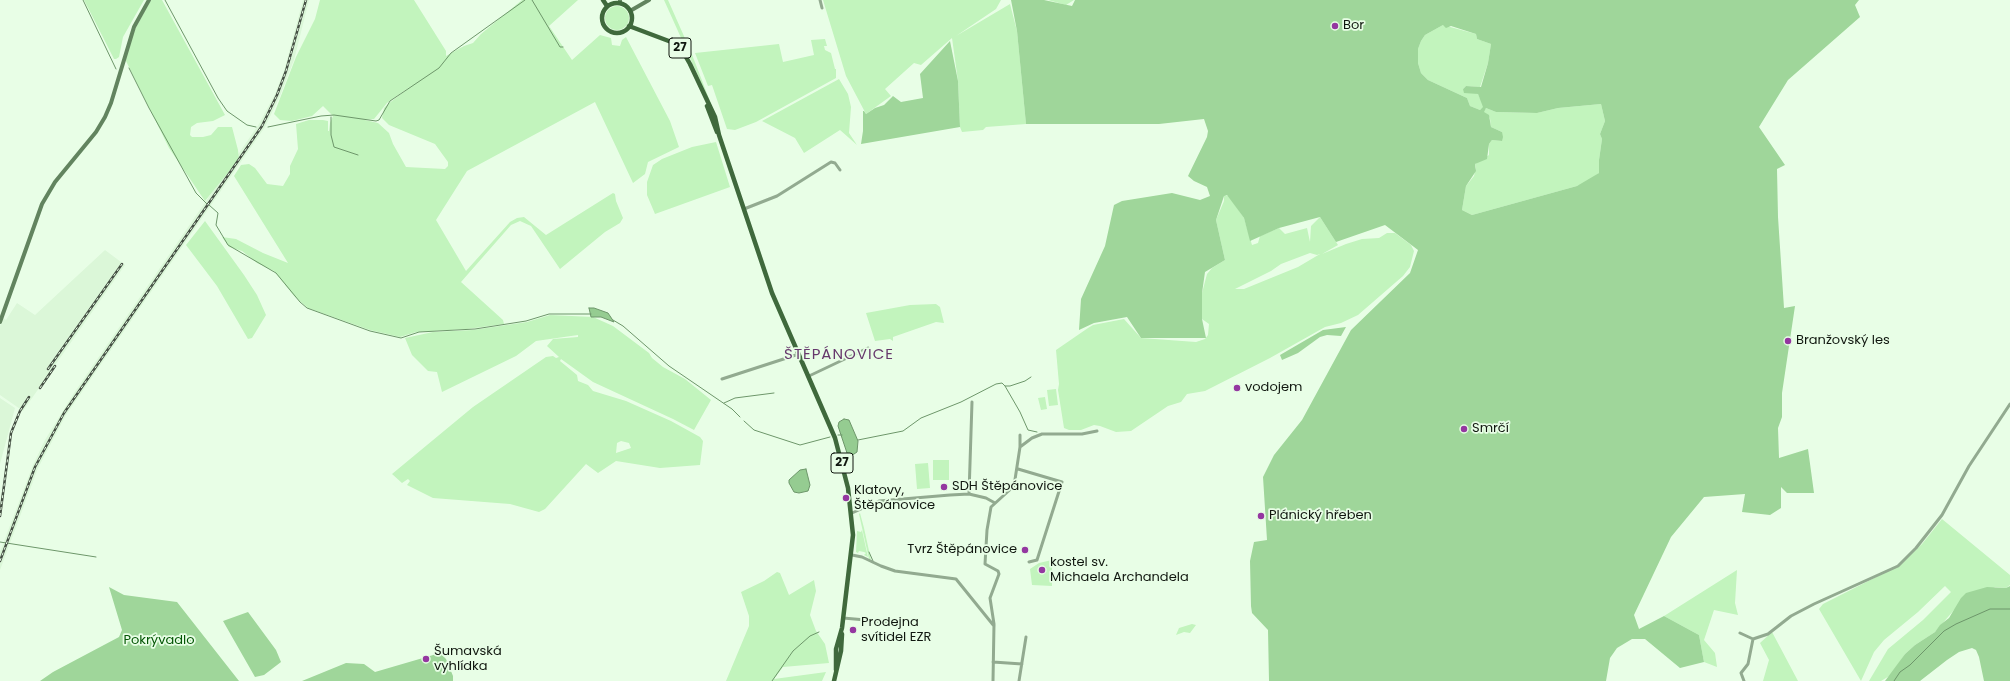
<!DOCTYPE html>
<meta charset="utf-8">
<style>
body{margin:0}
canvas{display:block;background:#e8fee6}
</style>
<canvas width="2010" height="681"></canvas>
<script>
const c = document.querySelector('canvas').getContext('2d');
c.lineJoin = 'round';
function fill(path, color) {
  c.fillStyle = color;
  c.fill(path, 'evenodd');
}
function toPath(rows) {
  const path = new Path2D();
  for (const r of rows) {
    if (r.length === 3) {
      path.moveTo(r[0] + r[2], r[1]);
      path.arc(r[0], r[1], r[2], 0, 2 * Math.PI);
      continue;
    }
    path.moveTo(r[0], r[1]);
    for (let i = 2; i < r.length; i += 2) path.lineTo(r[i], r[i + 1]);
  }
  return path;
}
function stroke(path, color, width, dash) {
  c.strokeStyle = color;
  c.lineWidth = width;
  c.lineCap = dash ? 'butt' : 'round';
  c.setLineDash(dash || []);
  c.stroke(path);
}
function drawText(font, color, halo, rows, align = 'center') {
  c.font = font + ' Poppins,sans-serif';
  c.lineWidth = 3.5;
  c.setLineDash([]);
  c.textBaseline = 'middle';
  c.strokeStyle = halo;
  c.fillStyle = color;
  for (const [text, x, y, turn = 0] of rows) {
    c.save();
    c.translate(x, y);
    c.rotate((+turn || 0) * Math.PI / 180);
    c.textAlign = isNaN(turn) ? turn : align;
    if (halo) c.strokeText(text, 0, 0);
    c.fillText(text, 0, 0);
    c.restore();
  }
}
fill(toPath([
 [303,0,309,0,294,60,280,96,265,127,66,415,38,468,0,570,0,552,33,465,45,440,74,393,259,124,275,94,284,71],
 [105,250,125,265,23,411,0,395,0,326,3,318,6,320,17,303,35,315],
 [0,398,15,408,0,464]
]), '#dbf7d8');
fill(toPath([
 [84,0,144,0,123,37,119,57,116,59,114,59],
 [151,0,162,0,225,115,213,121,197,123,191,127,190,135,192,137,203,137,211,135,218,127,232,127,238,150,239,159,205,201,169,148,125,59,133,33],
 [320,0,414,0,446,51,446,56,464,46,473,43,481,34,522,0,578,0,549,26,572,60,600,35,611,38,612,45,620,46,622,40,626,37,670,121,679,147,648,162,645,174,633,183,595,102,467,171,436,220,466,271,510,222,517,218,524,217,546,235,613,193,615,194,616,201,623,218,620,223,605,232,560,269,531,226,520,221,511,225,461,282,503,320,504,324,467,329,416,332,400,337,370,330,308,308,294,296,274,271,257,263,242,251,229,247,222,237,236,239,263,253,288,263,234,176,241,165,249,164,255,168,267,184,283,186,290,174,290,166,298,149,296,124,309,120,323,120,328,121,328,131,329,131,330,123,333,116,323,106,312,116,292,121,280,120,274,114,296,57,315,19],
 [414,84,388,104,384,108,382,118,389,125,435,144,448,162,448,166,445,169,406,167,393,144,389,133,378,123,365,120,374,119,387,103],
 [664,0,668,0,691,52,713,109],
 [823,0,1001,0,996,9,956,36,1010,4,1017,31,1026,124,986,127,983,130,962,132,960,127,958,81,952,38,921,65,914,63,885,89,891,96,866,114,846,76],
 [1048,0,1074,0,1066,5],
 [617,18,12],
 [1443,25,1476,34,1477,39,1491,44,1488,63,1480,87,1466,86,1463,89,1478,94,1484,107,1480,110,1470,106,1467,98,1428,80,1421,73,1418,63,1418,49,1421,41,1425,35],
 [825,39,827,46,824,46,825,50,831,53,835,69,836,69,836,78,756,122,735,130,727,129,712,85,708,86,695,53,779,44,783,62,814,55,811,40],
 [839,79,848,94,851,107,849,133,857,145,840,130,804,153,795,138,762,121],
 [1601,104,1605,121,1600,134,1602,139,1599,160,1599,173,1586,183,1577,186,1472,215,1462,210,1466,186,1474,176,1476,168,1475,164,1489,155,1489,144,1492,140,1502,141,1502,132,1491,127,1490,118,1483,112,1486,108,1496,112,1537,113,1558,108],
 [716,142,730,187,655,214,647,195,647,182,653,165,662,159,692,147],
 [1224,195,1229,196,1244,218,1252,245,1258,243,1260,236,1279,228,1285,234,1307,228,1310,242,1311,226,1320,217,1338,245,1322,254,1346,244,1362,239,1379,238,1387,233,1395,233,1411,245,1414,251,1410,267,1403,276,1358,315,1341,323,1325,327,1270,358,1205,391,1187,394,1181,402,1168,406,1131,431,1116,432,1100,426,1094,425,1081,430,1069,430,1064,428,1058,390,1059,384,1056,350,1088,328,1093,325,1124,319,1141,338,1196,342,1205,339,1208,335,1209,324,1202,319,1202,293,1207,274,1212,268,1225,260,1216,220,1224,201],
 [1310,253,1317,255,1320,254,1298,267,1244,289,1235,289,1271,271,1281,264],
 [205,221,244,275,257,295,266,315,252,338,248,339,217,286,186,245],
 [936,304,940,307,944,323,936,322,893,337,893,341,890,339,875,341,866,313,910,305],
 [550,315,593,317,613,326,649,353,652,358,663,367,685,379,711,400,694,430,673,419,593,382,561,359,560,361,577,375,578,381,588,385,593,391,626,401,671,421,700,437,703,441,700,465,660,468,616,461,598,473,586,464,545,509,539,512,510,504,433,498,407,485,410,481,408,479,402,483,392,474,473,407,546,357,553,356,556,358,559,357,547,346,553,339,578,337,578,335,536,341,516,356,442,392,437,372,428,371,412,355,405,338,433,332,473,330,527,322],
 [621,441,629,443,631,448,616,453,617,443],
 [1056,389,1058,405,1049,406,1047,390],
 [1045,397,1047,409,1041,410,1038,398],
 [933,460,949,460,949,480,933,480],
 [928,463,930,488,917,489,915,464],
 [860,513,864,528,871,560,869,559,859,514],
 [1942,519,2010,575,2010,585,2006,588,1995,587,1954,610,1935,632,1915,645,1905,654,1891,675,1881,681,1869,681,1888,649,1923,620,1951,592,1945,586,1918,612,1884,640,1874,652,1861,681,1819,609,1823,604,1898,566,1922,544],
 [862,530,867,553,868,557,864,555,866,553,864,552,859,551,858,553,856,552,857,531,861,532],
 [1052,560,1052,586,1032,585,1030,569,1039,563],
 [1737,570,1735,603,1738,615,1714,610,1704,640,1715,653,1717,667,1704,662,1699,635,1664,616],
 [777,572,780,573,789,595,814,580,816,591,810,615,816,631,825,644,829,663,783,667,774,679,826,672,822,681,726,681,749,626,749,616,741,592,764,581],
 [1192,624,1196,625,1190,633,1184,632,1176,635,1179,628],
 [1772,632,1780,647,1798,681,1763,681,1769,660,1760,643]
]), '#c2f4bd');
fill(toPath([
 [1011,0,1044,0,1072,6,1075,0,1859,0,1855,5,1860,17,1788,80,1759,127,1785,165,1777,169,1778,217,1784,308,1795,306,1782,393,1782,417,1778,428,1779,458,1808,449,1814,493,1787,493,1781,487,1781,508,1770,515,1742,512,1745,494,1704,497,1671,537,1634,615,1639,629,1664,616,1699,635,1704,662,1680,668,1645,639,1632,639,1617,648,1610,658,1606,681,1269,681,1268,630,1252,613,1251,606,1250,561,1254,542,1267,540,1263,477,1274,455,1302,420,1351,330,1410,273,1418,250,1385,225,1336,242,1320,217,1279,228,1250,241,1244,218,1227,195,1224,196,1216,220,1225,260,1205,272,1202,293,1202,319,1206,338,1141,338,1127,317,1094,323,1079,330,1081,299,1105,246,1114,205,1122,201,1172,193,1200,200,1210,196,1207,187,1194,181,1188,176,1207,137,1208,131,1204,119,1159,124,1026,124,1017,31],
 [1443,25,1446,28,1451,26,1476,34,1477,39,1491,44,1488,63,1481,87,1466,86,1463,89,1464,93,1478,94,1483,107,1480,110,1470,106,1467,98,1428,80,1421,73,1418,63,1418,49,1421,41,1425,35],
 [1601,104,1605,121,1600,134,1602,139,1599,160,1599,173,1577,186,1472,215,1462,210,1466,186,1476,171,1475,164,1487,159,1489,144,1492,140,1502,141,1503,137,1502,132,1491,127,1489,115,1484,112,1486,108,1496,112,1537,113,1558,108],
 [950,41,958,81,960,127,861,144,863,131,863,111,864,111,866,114,875,108,884,105,893,96,901,102,923,98,920,74],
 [1346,327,1341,336,1327,335,1320,337,1298,353,1282,360,1280,355,1323,330],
 [2010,586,2010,681,1984,681,1979,657,1976,650,1972,648,1959,652,1947,660,1920,681,1885,681,1905,654,1915,645,1935,632,1940,625,1949,618,1961,598,1966,593,1987,587,2006,588],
 [109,587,124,595,177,602,239,681,40,681,53,672,119,637,122,630],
 [248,612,276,650,281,662,264,675,255,677,223,621],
 [440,653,446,659,453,676,453,681,302,681,346,663,364,664,375,672]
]), '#9fd69a');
const water = toPath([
 [589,308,594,308,608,313,614,322,601,317,591,317,589,308],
 [844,419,849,420,858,441,857,452,851,456,847,453,838,426,839,422,844,419],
 [806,469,810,485,808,491,799,493,794,492,789,483,789,480,800,470,806,469]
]);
fill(water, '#95cc91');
stroke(water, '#6d966a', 1);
stroke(toPath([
 [83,0,116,69],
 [165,0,218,98,227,111,247,125,256,127],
 [532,0,560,47,563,47],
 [129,68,149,108,196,193,207,204],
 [331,117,331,135,334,147,358,155],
 [268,127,321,116,334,115,376,121,379,120,390,101,439,68,451,53,525,0],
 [209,205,218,213,216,225,228,245,276,273,300,302,307,308,370,331,401,338,419,332,475,329,526,321,549,314,591,314],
 [613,320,623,326,669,366,732,409,740,417],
 [1005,386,1020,412,1028,430,1037,432],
 [724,403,735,398,774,393],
 [744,421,754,430,800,445,830,437],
 [838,435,842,435],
 [858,440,903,431,921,418,961,402,996,384,1002,383,1005,386,1010,386,1025,381,1031,377],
 [0,542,96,557],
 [869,552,873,561],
 [772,681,793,651,810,636,819,632],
 [1894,681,1900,672,1910,665,1944,631,1956,624,1990,609,2010,609]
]), '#6d966a', 1);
stroke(toPath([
 [820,0,822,8],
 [744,209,777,196,831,162,835,163,840,170],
 [809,376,868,348],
 [722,379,799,354],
 [1020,447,1032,438,1042,434,1082,434,1097,431],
 [1018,469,1062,482,1037,560,1029,562],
 [969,494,972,402],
 [852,513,879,501,950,495,969,494,986,498,995,503],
 [852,555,862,557,881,566,895,571,956,579,994,626],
 [843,618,900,623],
 [1740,633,1753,639,1748,664,1741,673,1744,681],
 [1753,639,1768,634,1791,616,1814,604,1898,566,1916,548,1942,515,1969,466,2010,404],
 [993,662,1022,664],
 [993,681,994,624,990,598,999,574,998,571,985,564,987,530,991,507,1014,486,1020,447,1020,435],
 [1019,681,1026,637]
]), '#92aa90', 3);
stroke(toPath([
 [620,3,620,0],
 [630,11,649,0],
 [0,322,42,204,55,182,96,132,105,117,111,103,134,27,149,0]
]), '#62845f', 4);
stroke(toPath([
 [603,0,607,6],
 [617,18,15],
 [629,26,674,43,682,50,690,64,715,117,719,135,772,293,835,438,848,488,853,535,842,628,836,649,836,670],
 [707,106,717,132],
 [834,681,841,651,842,634]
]), '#3f693c', 4.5);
const rail = toPath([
 [48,369,122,264],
 [40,388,55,366],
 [0,516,11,433,20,411,29,397],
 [0,561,35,467,64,413,262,126,277,95,286,71,306,0]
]);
stroke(rail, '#444f43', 2.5);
stroke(rail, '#e8fee6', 1, [3]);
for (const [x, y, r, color] of [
 [1335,26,4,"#9437a0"],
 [1788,341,4,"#9437a0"],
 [1237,388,4,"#9437a0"],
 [1464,429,4,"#9437a0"],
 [944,487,4,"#9437a0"],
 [846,498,4,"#9437a0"],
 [1261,516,4,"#9437a0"],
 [1025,550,4,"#9437a0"],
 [1042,570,4,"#9437a0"],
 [853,630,4,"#9437a0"],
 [426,659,4,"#9437a0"]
]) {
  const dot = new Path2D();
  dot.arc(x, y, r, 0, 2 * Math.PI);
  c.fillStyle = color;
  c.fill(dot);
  stroke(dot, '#e8fee6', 1.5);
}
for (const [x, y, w] of [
 [680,48,22],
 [842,463,22]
]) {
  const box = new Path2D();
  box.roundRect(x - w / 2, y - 10, w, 20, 3);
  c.fillStyle = '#e8fee6';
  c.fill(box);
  stroke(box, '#10170f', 1);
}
drawText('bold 12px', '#10170f', null, [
 ["27",680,48],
 ["27",842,463]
]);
drawText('13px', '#10170f', '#e8fee6', [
 ["Bor",1343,26],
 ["Branžovský les",1796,341],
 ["vodojem",1245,388],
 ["Smrčí",1472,429],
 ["SDH Štěpánovice",952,487],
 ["Klatovy,",854,491],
 ["Štěpánovice",854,506],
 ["Plánický hřeben",1269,516],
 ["Tvrz Štěpánovice",1017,550,"right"],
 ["kostel sv.",1050,563],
 ["Michaela Archandela",1050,578],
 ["Prodejna",861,623],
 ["svítidel EZR",861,638],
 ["Šumavská",434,652],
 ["vyhlídka",434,667]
], 'left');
drawText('13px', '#045605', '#e8fee6', [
 ["Pokrývadlo",159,641]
]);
c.letterSpacing = '1px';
drawText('15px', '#66386c', '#e8fee6', [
 ["ŠTĚPÁNOVICE",839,355]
]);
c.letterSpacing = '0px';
</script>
